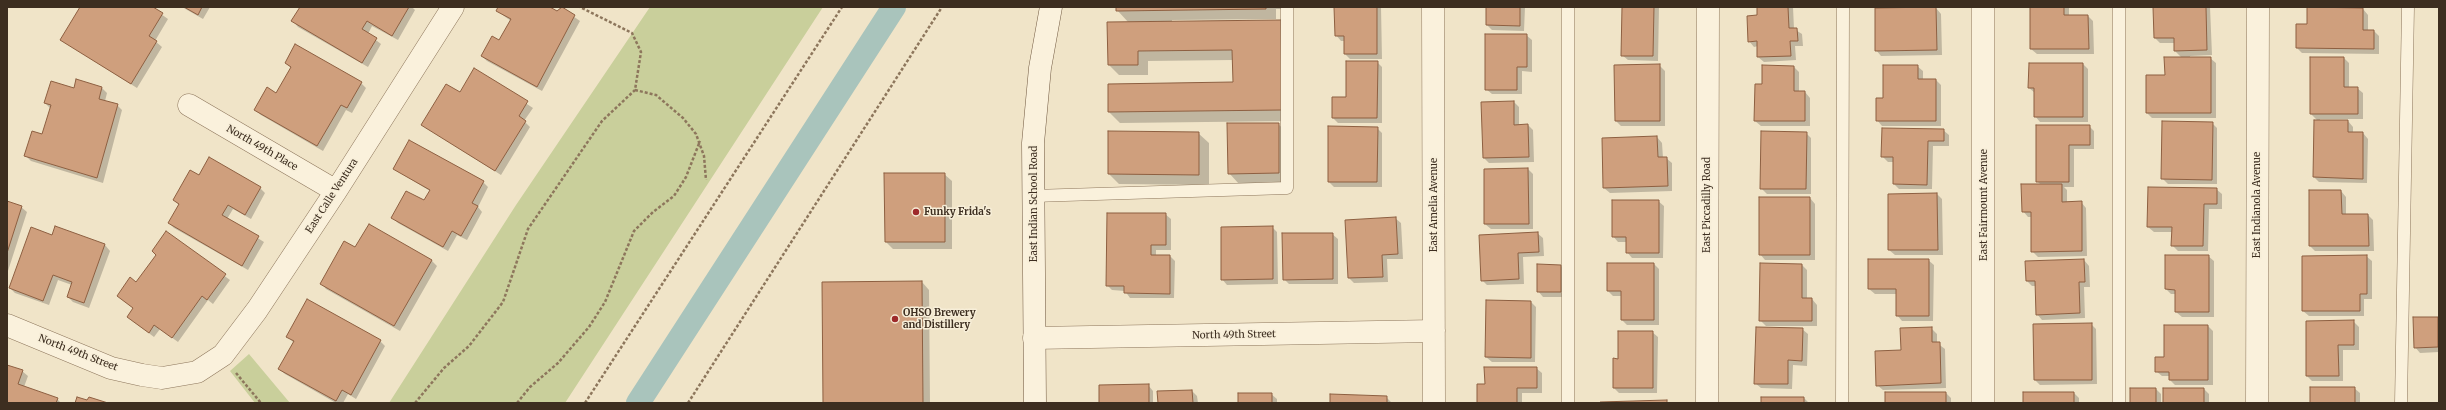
<!DOCTYPE html>
<style>
body{margin:0}
#map{position:relative;width:2446px;height:410px;overflow:hidden;background:#f0e4c8;font-family:Merriweather,serif}
canvas{display:block}
.frame{position:absolute;inset:0;border:8px solid #3d2e20;pointer-events:none}
</style>
<div id="map">
<canvas width="2446" height="410"></canvas>
<div class="frame"></div>
</div>
<script>
const c = document.querySelector('canvas').getContext('2d');
c.lineJoin = 'round';
function fill(path, color) {
  c.fillStyle = color;
  c.fill(path, 'evenodd');
}
function toPath(rows) {
  const path = new Path2D();
  for (const r of rows) {
    path.moveTo(r[0], r[1]);
    for (let i = 2; i < r.length; i += 2) path.lineTo(r[i], r[i + 1]);
  }
  return path;
}
function stroke(path, color, width, dash) {
  c.strokeStyle = color;
  c.lineWidth = width;
  c.lineCap = dash ? 'butt' : 'round';
  c.setLineDash(dash || []);
  c.stroke(path);
}
function drawText(font, color, halo, rows, align = 'center') {
  c.font = font + ' Merriweather,serif';
  c.lineWidth = 3;
  c.setLineDash([]);
  c.textBaseline = 'middle';
  c.strokeStyle = halo;
  c.fillStyle = color;
  for (const [text, x, y, turn = 0] of rows) {
    c.save();
    c.translate(x, y);
    c.rotate((+turn || 0) * Math.PI / 180);
    c.textAlign = isNaN(turn) ? turn : align;
    if (halo) c.strokeText(text, 0, 0);
    c.fillText(text, 0, 0);
    c.restore();
  }
}
fill(toPath([
 [650,7,823,7,565,403,389,403,516,205],
 [249,354,290,403,255,403,230,371]
]), '#c9cf9b');
fill(toPath([
 [81,7,151,7,168,19,155,41,162,47,137,88,61,40],
 [182,7,210,7,203,19],
 [301,7,412,7,415,10,398,40,372,26,368,34,381,44,368,67,298,27,293,21],
 [499,7,548,7,558,12,560,7,580,21,542,91,487,61,482,56,500,41,511,21,497,11],
 [1117,7,1287,7,1287,9,1276,9,1276,19,1172,20,1172,22,1280,21,1292,121,1120,123,1109,112,1109,85,1234,83,1233,60,1148,61,1148,75,1119,75,1109,65,1129,23,1117,10],
 [1335,7,1381,7,1382,59,1350,59,1345,54,1345,41,1341,41,1336,35],
 [1487,7,1525,7,1524,31,1492,30,1487,25],
 [1623,7,1659,7,1658,61,1628,60,1622,55],
 [1758,7,1793,7,1794,29,1802,34,1803,46,1795,46,1796,60,1764,62,1758,57,1758,46,1754,47,1749,41,1758,16],
 [2031,7,2069,7,2069,16,2088,16,2093,21,2094,54,2037,54,2031,49],
 [2154,7,2210,7,2212,55,2190,56,2190,58,2210,58,2216,63,2216,118,2152,118,2147,113,2166,76,2182,58,2175,51,2175,43,2160,43,2155,38],
 [2308,7,2363,9,2368,15,2368,31,2374,31,2379,36,2379,54,2302,53,2297,48,2308,25],
 [1936,8,1941,14,1942,55,1881,56,1876,50],
 [1526,35,1532,40,1532,72,1522,71,1522,94,1492,94,1486,89],
 [2344,58,2349,63,2349,88,2357,88,2363,93,2363,119,2320,119,2320,121,2348,121,2353,127,2353,133,2363,133,2368,139,2367,183,2319,182,2314,177,2315,121,2318,121,2311,114],
 [1377,62,1382,67,1382,123,1338,123,1333,118],
 [286,63,361,83,366,88,352,113,346,110,323,151,261,115,255,110,277,94,291,68],
 [2083,64,2088,69,2088,122,2040,122,2035,116,2035,93,2029,88],
 [1659,65,1665,71,1665,126,1621,126,1616,121],
 [1917,66,1923,71,1923,80,1936,80,1941,85,1941,126,1882,126,1877,120,1884,99],
 [1794,67,1799,72,1799,92,1805,92,1810,98,1810,126,1761,126,1755,121,1763,85],
 [475,70,533,108,524,121,530,127,501,175,422,125,460,93],
 [102,88,107,93,105,101,117,105,122,110,103,183,31,161,26,156,43,135,51,109,45,103],
 [1514,102,1519,107,1519,125,1528,125,1533,130,1534,162,1489,163,1484,158],
 [2212,123,2217,128,2217,184,2168,184,2162,178],
 [1278,124,1289,134,1289,184,1239,184,1229,173],
 [2037,126,2089,126,2094,131,2094,149,2074,149,2074,187,2064,187,2067,190,2067,203,2081,202,2086,208,2087,256,2038,257,2032,251,2032,217,2028,217,2023,211,2041,185,2037,181],
 [1377,128,1382,133,1382,187,1334,187,1329,182],
 [1943,130,1949,135,1949,146,1933,146,1932,189,1899,189,1894,184,1894,162,1888,162,1882,156],
 [1198,133,1209,143,1209,185,1119,184,1109,174],
 [1806,133,1811,138,1811,194,1767,194,1761,188],
 [1657,137,1662,143,1663,158,1666,158,1672,163,1672,191,1610,193,1604,188],
 [394,169,483,182,488,187,478,207,482,212,467,240,457,235,448,251,398,223,393,218,425,202,430,191],
 [1528,169,1533,174,1533,229,1491,229,1485,224],
 [885,174,944,174,952,181,952,249,893,249,886,242],
 [200,176,260,188,265,193,251,219,233,209,227,219,264,242,248,270,174,228,169,223,179,205,174,200],
 [2216,189,2222,194,2222,209,2209,209,2208,251,2178,251,2172,245,2173,232,2154,232,2148,227],
 [2341,191,2346,197,2346,215,2368,215,2373,220,2374,251,2315,251,2310,246],
 [1937,194,1942,199,1943,255,1895,255,1889,250,1889,195],
 [1810,198,1815,204,1815,260,1765,260,1760,254],
 [1658,201,1664,206,1663,258,1632,258,1627,252,1627,242,1618,242,1613,236],
 [7,202,21,207,27,212,7,274],
 [1165,214,1171,219,1171,250,1156,250,1156,256,1170,256,1175,261,1174,298,1130,298,1125,291,1112,290,1107,285],
 [1395,218,1401,223,1403,259,1387,259,1388,282,1354,283,1349,278,1346,221],
 [369,225,432,261,437,266,400,331,326,289,321,283,356,249],
 [56,227,105,245,110,251,89,308,73,302,68,297,72,285,58,280,49,305,15,293,10,288,53,236],
 [1272,227,1277,232,1278,284,1227,285,1222,279],
 [166,233,230,280,213,304,208,300,178,342,160,329,154,337,134,322,129,317,134,309,118,296,137,283,157,255],
 [1537,233,1543,238,1544,256,1523,257,1524,284,1487,285,1482,280],
 [1332,234,1338,239,1338,284,1289,284,1284,279],
 [2208,256,2214,261,2214,317,2182,317,2176,312,2176,294,2171,294,2166,289],
 [2366,256,2372,261,2372,299,2364,299,2364,316,2309,316,2303,311],
 [1928,260,1934,265,1933,321,1902,321,1897,315,1897,294,1875,294,1869,289],
 [2084,260,2089,266,2090,287,2084,287,2085,318,2042,320,2037,314,2036,286,2032,286,2027,281],
 [1654,264,1659,269,1659,325,1627,325,1622,320,1622,296,1613,296,1608,291],
 [1802,265,1807,270,1807,299,1812,299,1817,305,1817,326,1766,326,1760,320],
 [1561,266,1566,271,1566,297,1543,297,1538,291],
 [922,282,929,290,930,403,824,403],
 [1487,301,1531,302,1536,307,1535,362,1492,362,1486,357],
 [2437,318,2439,320,2439,352,2420,353,2415,347],
 [2353,321,2359,327,2359,350,2343,350,2343,381,2312,381,2307,376,2307,322],
 [2091,324,2096,329,2097,384,2040,385,2035,380],
 [2208,326,2213,331,2213,385,2175,385,2170,380,2170,376,2162,376,2156,371,2165,358],
 [1931,328,1937,334,1937,343,1945,349,1946,388,1883,390,1877,385,1902,351],
 [1802,329,1808,334,1807,366,1793,365,1792,389,1761,388,1755,383],
 [1652,332,1658,337,1657,393,1619,393,1614,388],
 [288,337,380,341,385,346,356,399,348,394,343,403,336,403,285,374,279,369,294,343],
 [7,366,22,371,28,376,24,387,57,399,61,403,7,403],
 [1536,368,1542,373,1542,393,1522,393,1522,403,1478,403,1486,385],
 [1148,385,1153,391,1153,403,1100,403],
 [2354,388,2360,393,2360,403,2311,403],
 [2156,389,2161,394,2161,403,2131,403],
 [2204,389,2209,394,2209,403,2164,403],
 [1192,391,1197,396,1198,403,1159,403],
 [1946,393,1951,398,1951,403,1886,403],
 [2074,393,2079,398,2079,403,2024,403],
 [1271,394,1277,399,1277,403,1239,403],
 [1386,397,1392,403,1331,403],
 [1804,398,1809,403,1762,403]
]), '#0003');
stroke(toPath([
 [638,403,894,7]
]), '#a9c4bc', 24);
const building = toPath([
 [80,7,153,7,163,13,149,36,157,41,131,84,60,40,80,7],
 [184,7,202,7,198,15,184,7],
 [300,7,409,7,392,36,367,21,362,29,377,38,362,63,291,21,300,7],
 [498,7,550,7,557,11,562,7,575,15,537,87,481,56,492,36,499,40,511,19,496,11,498,7],
 [1116,7,1266,7,1266,9,1116,11,1116,7],
 [1334,7,1377,7,1377,54,1344,54,1344,36,1335,36,1334,7],
 [1486,7,1520,7,1520,26,1486,25,1486,7],
 [1622,7,1654,7,1653,56,1621,56,1622,7],
 [1757,7,1788,7,1789,28,1797,28,1798,41,1790,41,1791,56,1757,57,1757,41,1748,42,1747,16,1757,15,1757,7],
 [1936,7,1937,50,1875,51,1875,8,1936,7],
 [2030,7,2064,7,2064,15,2088,15,2089,49,2030,49,2030,7],
 [2153,7,2206,7,2207,50,2174,51,2174,38,2154,38,2153,7],
 [2307,7,2363,8,2363,30,2374,30,2374,49,2296,48,2296,24,2307,24,2307,7],
 [1281,20,1282,110,1108,112,1108,84,1233,82,1232,50,1138,51,1138,65,1108,65,1107,22,1281,20],
 [1485,34,1527,34,1527,67,1517,67,1517,90,1485,90,1485,34],
 [295,44,362,82,347,108,341,105,317,146,254,110,267,87,276,93,291,67,285,63,295,44],
 [2164,57,2211,57,2211,113,2146,113,2146,75,2165,75,2164,57],
 [2310,57,2344,57,2344,87,2358,87,2358,114,2310,114,2310,57],
 [1346,61,1378,61,1377,118,1332,118,1332,97,1346,97,1346,61],
 [2029,63,2083,63,2083,117,2034,117,2034,88,2028,88,2029,63],
 [1660,64,1660,121,1615,121,1614,65,1660,64],
 [1762,65,1794,66,1794,91,1805,91,1805,121,1754,121,1755,84,1762,84,1762,65],
 [1883,65,1918,65,1918,79,1936,79,1936,121,1876,121,1876,98,1883,98,1883,65],
 [474,68,528,101,519,116,526,121,495,171,421,125,446,84,460,92,474,68],
 [76,79,102,87,99,99,118,104,97,178,24,156,32,131,42,134,51,105,44,103,51,81,74,88,76,79],
 [1514,101,1514,125,1528,124,1529,157,1483,158,1481,102,1514,101],
 [2314,120,2348,120,2348,132,2363,132,2363,179,2313,177,2314,120],
 [2162,121,2213,122,2212,180,2161,179,2162,121],
 [1227,123,1279,123,1279,173,1228,174,1227,123],
 [2036,125,2090,125,2090,145,2069,145,2069,182,2036,182,2036,125],
 [1328,126,1378,127,1377,182,1328,182,1328,126],
 [1882,128,1944,129,1944,141,1928,141,1927,185,1893,184,1893,157,1881,157,1882,128],
 [1108,131,1199,132,1199,175,1108,174,1108,131],
 [1761,131,1807,132,1806,189,1760,189,1761,131],
 [1657,136,1658,157,1667,157,1668,186,1603,188,1602,138,1657,136],
 [409,140,484,181,472,203,478,206,461,236,452,231,443,247,391,218,406,191,424,200,430,190,393,169,409,140],
 [209,157,261,187,245,215,228,205,222,215,259,236,242,266,168,223,179,204,173,200,190,170,199,175,209,157],
 [1528,168,1529,224,1484,224,1484,169,1528,168],
 [884,173,945,173,945,242,885,242,884,173],
 [2021,184,2062,184,2062,202,2082,201,2082,251,2031,252,2031,212,2022,212,2021,184],
 [2148,187,2217,188,2217,204,2204,204,2203,246,2171,246,2172,227,2147,227,2148,187],
 [2309,190,2341,190,2342,214,2368,214,2369,246,2309,246,2309,190],
 [1937,193,1938,250,1888,250,1888,194,1937,193],
 [1759,197,1810,197,1810,255,1759,255,1759,197],
 [1612,200,1659,200,1659,253,1626,253,1626,237,1612,237,1612,200],
 [7,201,22,206,7,253,7,201],
 [1107,213,1166,213,1166,245,1151,245,1151,255,1170,255,1170,294,1124,293,1124,286,1106,286,1107,213],
 [1396,217,1398,254,1382,255,1383,277,1348,278,1345,220,1396,217],
 [369,224,432,260,394,326,320,284,344,241,355,247,369,224],
 [55,226,105,244,84,303,67,297,72,282,53,275,43,301,9,288,31,227,52,235,55,226],
 [1273,226,1273,279,1221,280,1221,227,1273,226],
 [166,231,226,274,207,300,202,296,172,338,154,325,149,333,127,317,133,308,117,296,130,277,136,282,156,255,152,251,166,231],
 [1538,232,1539,252,1518,253,1519,279,1481,281,1479,235,1538,232],
 [1282,233,1333,233,1333,279,1283,280,1282,233],
 [2165,255,2209,255,2209,312,2175,312,2175,290,2165,289,2165,255],
 [2367,255,2367,294,2360,294,2360,311,2302,311,2302,256,2367,255],
 [1868,259,1929,259,1929,316,1896,316,1896,289,1868,289,1868,259],
 [2084,259,2085,282,2079,282,2080,313,2036,315,2035,281,2026,281,2025,261,2084,259],
 [1607,263,1654,263,1654,320,1621,320,1621,291,1607,291,1607,263],
 [1760,263,1802,264,1802,298,1812,298,1812,321,1759,321,1760,263],
 [1537,264,1561,265,1561,292,1537,292,1537,264],
 [922,281,923,403,823,403,822,282,922,281],
 [307,299,381,340,351,395,342,390,336,401,278,369,294,341,286,337,307,299],
 [1486,300,1531,301,1531,358,1485,357,1486,300],
 [2413,317,2438,317,2438,347,2414,348,2413,317],
 [2354,320,2354,345,2338,345,2339,376,2306,376,2306,321,2354,320],
 [2092,323,2092,380,2034,380,2033,324,2092,323],
 [2164,325,2208,325,2208,380,2169,380,2169,372,2155,372,2155,357,2164,357,2164,325],
 [1756,327,1803,328,1802,361,1788,360,1788,384,1754,384,1756,327],
 [1932,327,1932,342,1940,342,1941,383,1876,386,1875,351,1901,350,1900,328,1932,327],
 [1618,331,1653,331,1653,388,1613,388,1613,358,1618,359,1618,331],
 [7,365,23,370,18,384,58,398,56,403,7,403,7,365],
 [1484,367,1537,367,1537,388,1517,388,1517,403,1477,403,1477,384,1485,384,1484,367],
 [1149,384,1149,403,1099,403,1099,385,1149,384],
 [2310,387,2355,387,2355,403,2310,403,2310,387],
 [2130,388,2156,388,2156,403,2130,403,2130,388],
 [2163,388,2204,388,2204,403,2163,403,2163,388],
 [1192,390,1193,403,1158,403,1157,391,1192,390],
 [1885,392,1946,392,1946,403,1885,403,1885,392],
 [2023,392,2074,392,2074,403,2023,403,2023,392],
 [1238,393,1272,393,1272,403,1238,403,1238,393],
 [1330,394,1387,396,1387,403,1330,403,1330,394],
 [77,397,87,400,89,397,108,403,75,403,77,397],
 [1761,397,1804,397,1804,403,1761,403,1761,397],
 [1667,400,1667,403,1600,403,1600,402,1667,400]
]);
fill(building, '#cf9f7d');
stroke(building, '#8d5f41', 1);
const service = toPath([
 [1568,7,1568,403],
 [1033,196,1287,188,1287,7],
 [1842,403,1843,7],
 [2119,403,2119,7],
 [2401,403,2408,7]
]);
const minor = toPath([
 [1433,7,1434,403],
 [189,105,336,191],
 [7,325,111,368,142,375,162,378,197,372,223,355,257,310,336,191,453,7],
 [1034,338,1434,331],
 [1707,403,1708,7],
 [1983,403,1983,7],
 [2257,403,2258,7]
]);
const secondary = toPath([
 [1035,403,1033,143,1040,68,1051,7]
]);
stroke(service, '#8d765c', 13);
stroke(minor, '#8d765c', 23);
stroke(secondary, '#6f573f', 23);
stroke(toPath([
 [635,90,656,95,683,118,696,134,704,156,706,180],
 [236,373,261,403],
 [415,403,444,368,469,346,503,302,528,229,602,121,635,90,641,52,632,33,580,7],
 [517,403,530,387,558,363,589,327,605,302,634,231,653,212,674,196,686,177,700,141],
 [585,403,842,7],
 [688,403,942,7]
]), '#8d765c', 2.5, [3, 2]);
stroke(service, '#faf1dc', 12);
stroke(minor, '#faf1dc', 22);
stroke(secondary, '#faf1dc', 22);
for (const [x, y, r, color] of [
 [916,212,4,"#9e2a2b"],
 [895,319,4,"#9e2a2b"]
]) {
  const dot = new Path2D();
  dot.arc(x, y, r, 0, 2 * Math.PI);
  c.fillStyle = color;
  c.fill(dot);
  stroke(dot, '#f7eed8', 1.5);
}
drawText('10px', '#3d2e20', '#f7eed8', [
 ["North 49th Place",262,148,30],
 ["East Calle Ventura",332,196,-57],
 ["East Indian School Road",1034,204,-90],
 ["East Amelia Avenue",1434,205,-90],
 ["East Piccadilly Road",1707,205,-90],
 ["East Fairmount Avenue",1984,205,-90],
 ["East Indianola Avenue",2257,205,-90],
 ["North 49th Street",1234,335,-1],
 ["North 49th Street",78,353,21]
]);
drawText('bold 10px', '#3d2e20', '#f7eed8', [
 ["Funky Frida's",924,212],
 ["OHSO Brewery",903,313],
 ["and Distillery",903,325]
], 'left');
</script>
